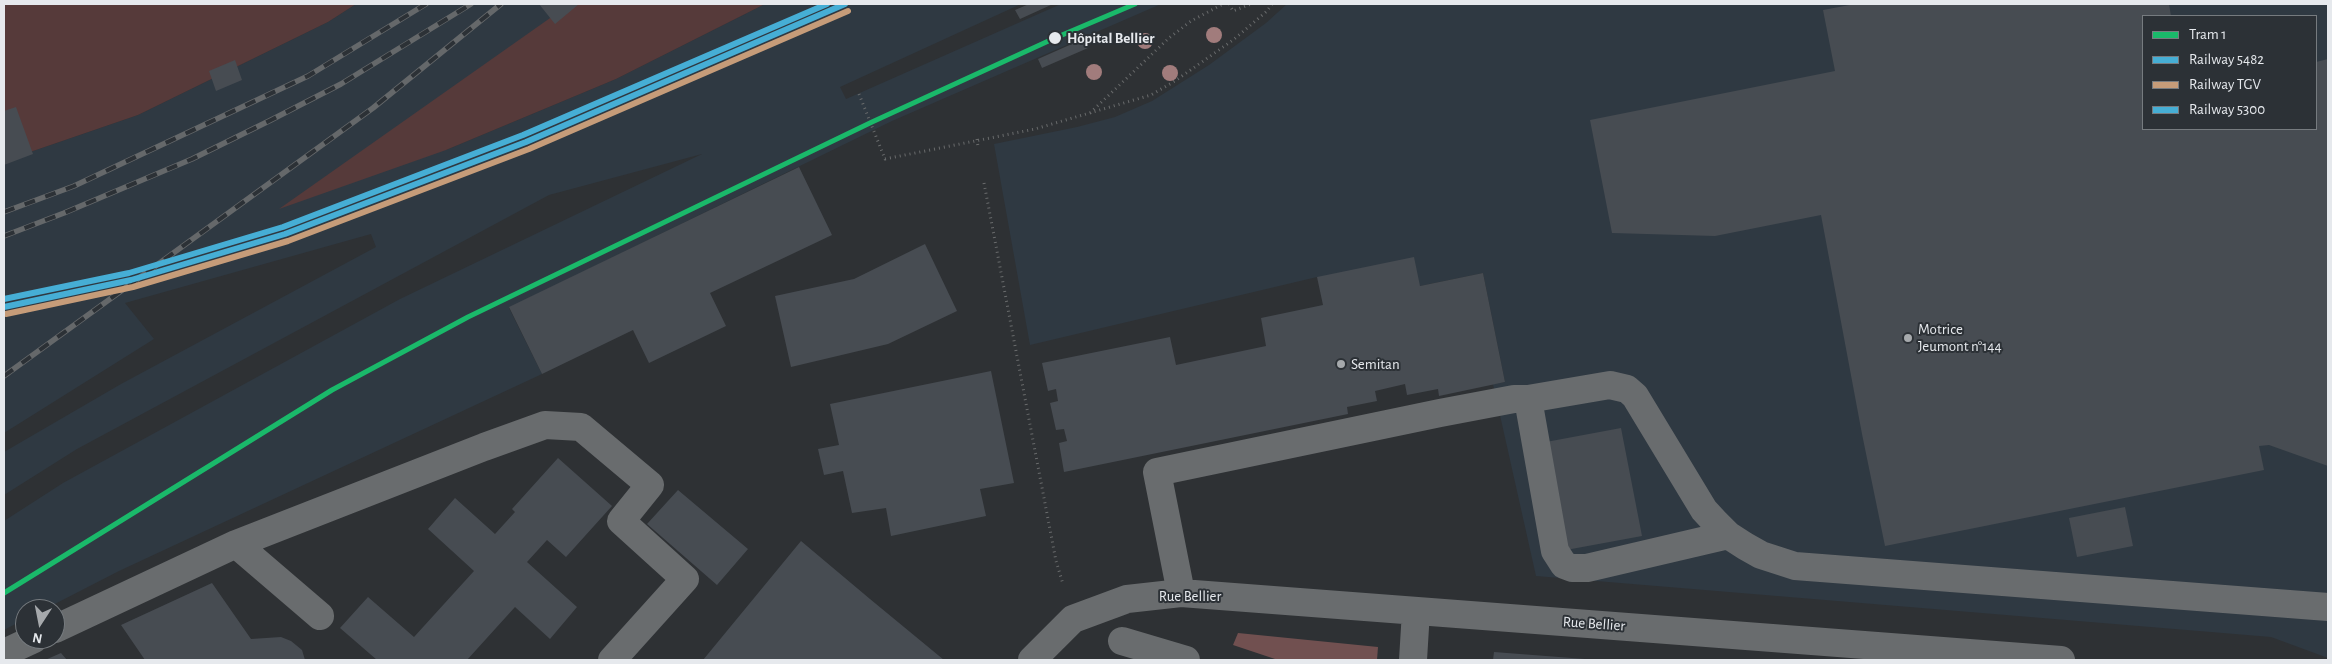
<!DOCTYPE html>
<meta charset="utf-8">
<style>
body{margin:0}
#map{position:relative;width:2332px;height:664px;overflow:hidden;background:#2e3134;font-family:"Alegreya Sans",sans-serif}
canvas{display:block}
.frame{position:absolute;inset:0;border:5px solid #e6e9ed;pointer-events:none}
.legend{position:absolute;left:2142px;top:15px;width:175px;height:115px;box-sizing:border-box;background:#2c3136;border:1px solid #767b7f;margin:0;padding:6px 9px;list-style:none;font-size:15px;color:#e6e9ed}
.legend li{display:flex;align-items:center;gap:10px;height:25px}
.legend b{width:25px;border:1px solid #767b7f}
.north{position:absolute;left:15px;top:599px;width:50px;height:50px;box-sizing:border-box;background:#2c3136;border:1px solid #767b7f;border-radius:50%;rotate:191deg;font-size:14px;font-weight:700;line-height:20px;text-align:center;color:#e6e9ed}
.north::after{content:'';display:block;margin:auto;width:18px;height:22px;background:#a6a9ac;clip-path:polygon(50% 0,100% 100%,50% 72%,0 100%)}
</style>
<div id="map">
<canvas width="2332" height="664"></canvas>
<div class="frame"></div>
<ul class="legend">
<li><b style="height:6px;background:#1ab96a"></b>Tram 1</li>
<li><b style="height:6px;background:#46aed5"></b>Railway 5482</li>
<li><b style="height:6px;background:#c69c79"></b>Railway TGV</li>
<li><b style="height:6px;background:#46aed5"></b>Railway 5300</li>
</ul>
<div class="north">N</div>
</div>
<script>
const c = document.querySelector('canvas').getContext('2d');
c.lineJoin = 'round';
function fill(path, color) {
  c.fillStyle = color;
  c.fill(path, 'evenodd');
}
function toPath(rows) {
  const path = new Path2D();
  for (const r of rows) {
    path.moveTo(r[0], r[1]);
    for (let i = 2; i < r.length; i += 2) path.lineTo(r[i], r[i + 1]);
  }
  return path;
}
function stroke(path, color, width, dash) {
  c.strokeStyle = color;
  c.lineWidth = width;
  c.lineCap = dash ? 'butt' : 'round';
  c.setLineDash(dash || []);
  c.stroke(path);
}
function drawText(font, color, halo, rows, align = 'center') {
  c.font = font + ' "Alegreya Sans",sans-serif';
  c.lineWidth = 4;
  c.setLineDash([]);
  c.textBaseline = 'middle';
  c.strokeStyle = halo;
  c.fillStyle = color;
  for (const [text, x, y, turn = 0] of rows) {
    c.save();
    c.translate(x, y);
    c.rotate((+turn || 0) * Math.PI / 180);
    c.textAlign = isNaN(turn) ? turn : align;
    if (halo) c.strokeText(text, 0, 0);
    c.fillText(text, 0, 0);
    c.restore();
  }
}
fill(toPath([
 [356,4,570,4,551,19,446,150,616,79,765,4,1021,4,840,87,846,99,1061,4,1161,4,892,121,509,308,542,374,119,571,45,609,25,609,25,619,4,630,4,521,63,483,400,299,702,154,549,195,77,449,4,495,4,452,121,384,376,247,371,234,125,303,154,339,4,433,4,161,138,115,328,22],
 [1287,4,2328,4,2328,658,2271,637,1536,576,1493,384,1505,382,1483,273,1420,286,1317,277,1030,345,994,144,1077,127,1115,117,1152,101,1209,65,1266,23],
 [2143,16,2316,16,2316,129,2143,129]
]), '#2f3942');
fill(toPath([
 [4,4,356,4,328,22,138,115,4,161],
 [570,4,765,4,616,79,446,150,279,209]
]), '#563a3a');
fill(toPath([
 [1238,633,1378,647,1377,660,1278,660,1233,645]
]), '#715050');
fill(toPath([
 [539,4,579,4,555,24],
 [1029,4,1053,4,1020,19,1015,10],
 [1855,4,2169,4,2171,16,2143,16,2143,129,2316,129,2316,62,2328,59,2328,466,2269,445,2259,446,2264,470,1885,546,1862,434,1821,215,1715,236,1612,233,1590,120,1835,71,1823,10],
 [1083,39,1088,48,1042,68,1038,59],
 [235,60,242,80,216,91,209,71],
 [16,107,33,154,4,165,4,111],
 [799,167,832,235,710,293,726,326,649,363,633,330,542,374,509,307],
 [925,244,957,311,888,344,791,367,775,296,854,279],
 [1414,257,1420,286,1483,273,1505,382,1439,396,1438,389,1407,395,1405,384,1375,391,1377,401,1347,407,1348,414,1064,472,1059,443,1067,441,1064,429,1056,430,1050,403,1058,401,1056,389,1048,391,1042,363,1170,337,1176,365,1266,346,1261,318,1323,305,1317,277],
 [991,371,1014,483,980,489,986,516,891,536,886,508,852,513,843,471,824,475,818,449,839,445,830,404],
 [1621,428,1642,536,1566,550,1546,442],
 [558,458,612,506,566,557,547,540,527,562,577,607,550,639,515,607,467,660,377,660,340,628,368,597,414,637,474,571,428,529,455,498,495,534,515,512,512,509],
 [678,490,748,549,717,585,647,524],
 [2125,507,2133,546,2077,557,2069,518],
 [801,541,870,599,944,660,703,660],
 [212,583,251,639,281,637,291,641,302,650,305,660,145,660,121,625],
 [1494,652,1585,659,1585,660,1493,660],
 [61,653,67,660,45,660]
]), '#474c52');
stroke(toPath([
 [1229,4,1233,11,1251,4],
 [859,94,885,159,1035,129,1151,95,1175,81,1233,40,1267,11,1272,4],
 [1090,113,1169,38,1191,21,1223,4],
 [977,139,978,147],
 [984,183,1056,561,1063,584]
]), '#696b6c', 3, [1, 4]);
stroke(toPath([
 [1728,535,1587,568,1572,568,1564,565,1555,551,1528,399,1610,385,1627,389,1635,396,1704,510,1716,523,1728,535,1745,546,1761,555,1795,566,2328,607],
 [236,544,484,447,545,425,581,427,650,485,621,521,685,579,612,660],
 [1181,593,1157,472,1440,413,1514,399,1528,399],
 [55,629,236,544,320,616],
 [1122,641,1186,660],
 [4,653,34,639],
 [1032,660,1073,619,1127,599,1181,593,2061,660],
 [1413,660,1416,611]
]), '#696c6e', 28);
const rail = toPath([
 [4,212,74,186,308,76,426,4],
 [4,236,64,213,192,159,271,120,341,84,471,4],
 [4,376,373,108,501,4]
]);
stroke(rail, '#65686a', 5.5);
stroke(rail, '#2c3136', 4, [11]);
stroke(toPath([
 [4,307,131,280,285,234,526,142,845,4]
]), '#46aed5', 6);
stroke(toPath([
 [6,314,133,287,288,241,529,149,848,11]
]), '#c69c79', 6);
stroke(toPath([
 [4,299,129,273,283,227,523,135,827,4]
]), '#46aed5', 6);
stroke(toPath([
 [4,593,332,390,468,317,872,122,1055,38,1135,4]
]), '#1ab96a', 5);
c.fillStyle = '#a17c7c';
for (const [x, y] of [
 [1214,35],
 [1145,41],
 [1094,72],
 [1170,73]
]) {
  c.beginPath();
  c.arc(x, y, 8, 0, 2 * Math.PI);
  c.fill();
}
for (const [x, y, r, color] of [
 [1055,38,7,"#e6e9ed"],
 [1908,338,5,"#a6a9ac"],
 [1341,364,5,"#a6a9ac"]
]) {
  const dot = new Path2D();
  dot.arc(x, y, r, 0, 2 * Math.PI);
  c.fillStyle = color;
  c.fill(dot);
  stroke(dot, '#2c3136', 2);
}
drawText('bold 15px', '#e6e9ed', '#2c3136', [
 ["Hôpital Bellier",1067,38]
], 'left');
drawText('15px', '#e6e9ed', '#2c3136', [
 ["Motrice",1918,329],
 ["Jeumont n°144",1918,346],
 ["Semitan",1351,364]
], 'left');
drawText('15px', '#e6e9ed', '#2c3136', [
 ["Rue Bellier",1190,596],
 ["Rue Bellier",1594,624,4]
]);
</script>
